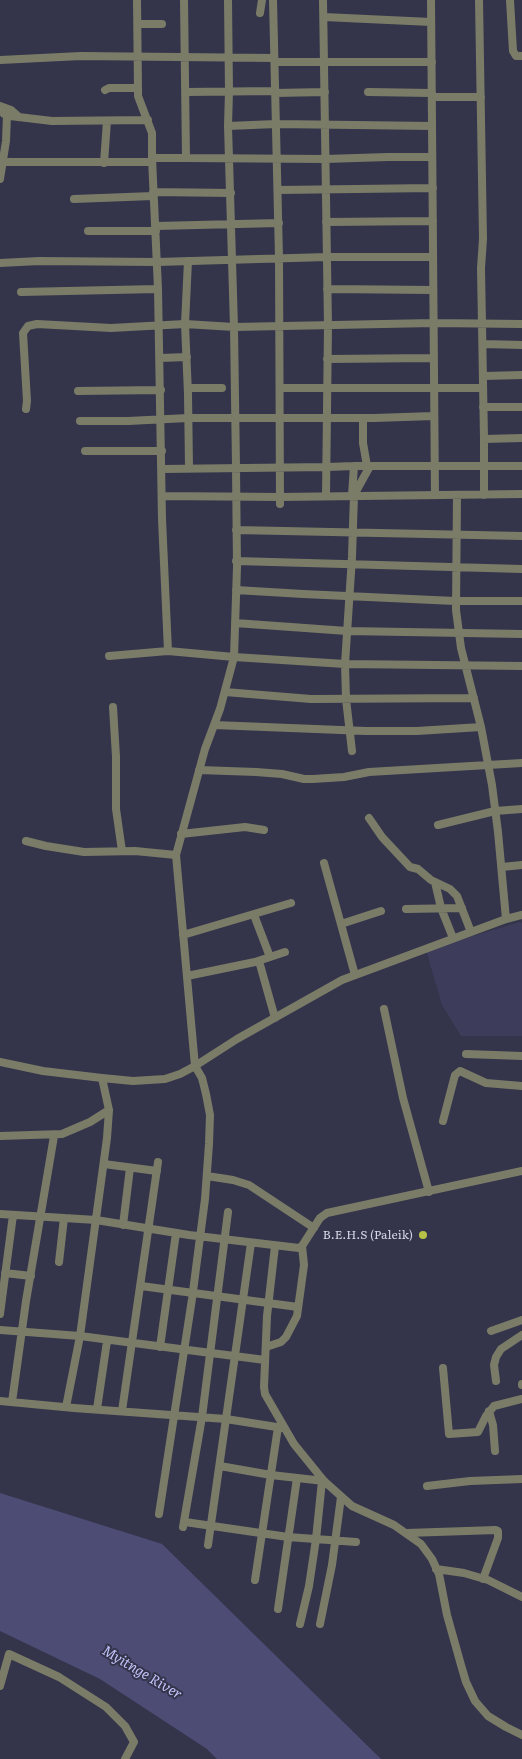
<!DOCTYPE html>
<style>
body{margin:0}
canvas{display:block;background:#34344b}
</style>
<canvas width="522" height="1759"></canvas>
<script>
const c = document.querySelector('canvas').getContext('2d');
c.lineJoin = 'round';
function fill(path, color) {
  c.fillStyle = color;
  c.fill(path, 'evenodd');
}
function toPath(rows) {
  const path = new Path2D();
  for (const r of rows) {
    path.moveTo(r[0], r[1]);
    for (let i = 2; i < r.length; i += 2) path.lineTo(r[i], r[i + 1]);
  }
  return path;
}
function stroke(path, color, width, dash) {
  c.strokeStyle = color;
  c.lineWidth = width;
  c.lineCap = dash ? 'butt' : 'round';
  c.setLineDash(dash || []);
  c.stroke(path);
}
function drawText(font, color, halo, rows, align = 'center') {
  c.font = font + ' Literata,serif';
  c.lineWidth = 4;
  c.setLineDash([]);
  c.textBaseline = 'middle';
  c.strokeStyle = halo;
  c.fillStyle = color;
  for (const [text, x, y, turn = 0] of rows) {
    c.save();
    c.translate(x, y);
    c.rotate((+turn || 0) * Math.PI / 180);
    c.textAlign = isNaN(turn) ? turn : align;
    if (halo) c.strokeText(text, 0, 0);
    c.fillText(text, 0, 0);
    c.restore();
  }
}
fill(toPath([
 [520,922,522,923,522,1036,461,1036,442,1005,426,950]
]), '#3d3c5a');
fill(toPath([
 [0,1493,162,1544,381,1759,217,1759,207,1749,100,1679,0,1631]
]), '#4d4c75');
stroke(toPath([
 [137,0,138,89,138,96,152,133,152,158],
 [184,0,186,158,152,158,158,289,162,519,168,651,234,657,345,664,522,666],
 [273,0,279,258,280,504],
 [323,0,328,326,326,496],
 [431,0,435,495],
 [479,0,483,239,481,268,484,439,484,495],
 [510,0,513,51,516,56,522,56],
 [260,13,262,0],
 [324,17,431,22],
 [138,24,162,24],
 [0,60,81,56,274,58],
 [275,62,432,62],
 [105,90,109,88,138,88],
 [186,92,275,91],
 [368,92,432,93],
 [275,93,325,92],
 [432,97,481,97],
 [0,106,11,110,19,117],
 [0,109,4,114,10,116,52,121,148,120],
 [228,126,276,124,432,126],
 [186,158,325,159,388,157,432,157],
 [3,162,152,162],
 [104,163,107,121],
 [0,179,6,141,7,115],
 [278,190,433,188],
 [153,192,231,193],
 [74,199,153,196],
 [326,222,433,221],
 [156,226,279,223],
 [88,231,156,231],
 [188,261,185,324,188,394,189,468],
 [0,263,39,261,157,262,327,257,433,257],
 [327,289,433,290],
 [21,292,158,289],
 [483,344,522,345],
 [160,358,187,357],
 [327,359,433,358],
 [484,376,522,375],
 [188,388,222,388],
 [281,388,483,388],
 [78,391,161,390],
 [483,407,522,407],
 [26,409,27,401,23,333,28,326,37,324,111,328,185,324,234,327,433,323,522,324],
 [363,418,363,443,367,466],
 [80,421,128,421,188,418,374,418,434,416],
 [484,439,522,438],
 [85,451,162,451],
 [162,469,327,467,354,466,522,466],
 [352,495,354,466],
 [457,495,456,610,461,648,481,727,492,785,498,832,506,919],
 [162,496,280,497,522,494],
 [236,530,522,536],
 [236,561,522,569],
 [236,590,303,594,455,601,522,601],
 [235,623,347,631,522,634],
 [109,656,168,651],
 [225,692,311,699,474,698],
 [113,707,116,757,116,809,122,851],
 [214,725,366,731,417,731,481,727],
 [352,751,346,699,345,664,352,557,354,495,370,466],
 [199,770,256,772,282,774,304,779,313,779,344,777,369,772,522,763],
 [369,818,382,837,410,867,418,869,431,880,450,889,457,896,471,932],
 [438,825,495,811,522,809],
 [181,834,245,827,264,830],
 [26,841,46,846,84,852,135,851,176,855],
 [324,863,355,975],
 [502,867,522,865],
 [435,882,441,908,453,938],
 [406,909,462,908],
 [254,915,270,957],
 [341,924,381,911],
 [183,935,291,903],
 [259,961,275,1018],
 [187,976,255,962,285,952],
 [384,1009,403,1098,429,1192],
 [466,1054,522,1056],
 [0,1062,43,1071,102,1078,133,1081,165,1079,180,1074,195,1066,237,1039,342,980,506,919,522,915],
 [443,1121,455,1075,460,1071,486,1083,522,1086],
 [0,1136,62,1134,90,1122,109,1110],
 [104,1164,157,1171],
 [207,1176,233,1180,249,1185,314,1228],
 [0,1214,96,1220,189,1235,299,1248,302,1246,320,1218,327,1213,522,1171],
 [123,1225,130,1168],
 [275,1246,267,1316,264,1387,265,1394,294,1444,324,1481,352,1506,394,1525,421,1544,432,1559,439,1574,447,1615,461,1665,466,1682,475,1701,488,1716,506,1727,522,1735],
 [59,1262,64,1218],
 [5,1273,31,1276],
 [141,1286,298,1307],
 [0,1314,13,1215],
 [0,1330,80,1336,265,1360],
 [491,1331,522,1320],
 [160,1347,176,1233],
 [266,1347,281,1342,286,1337,297,1316,304,1265,302,1246],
 [443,1368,449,1434,478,1432,486,1416,494,1406,522,1399],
 [496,1381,494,1365,496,1357,501,1349,522,1335],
 [522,1384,522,1385],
 [0,1401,74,1408,226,1419,283,1428],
 [12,1402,26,1301,54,1136],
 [66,1407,80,1336,107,1138,109,1110,102,1078],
 [97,1409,107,1341],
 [122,1411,158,1162],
 [489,1411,493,1425,495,1451],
 [220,1466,271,1475,324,1481],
 [427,1486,470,1481,522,1479],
 [159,1514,192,1299,205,1199,209,1144,210,1115,206,1094,202,1078,195,1066,176,855,205,749,220,709,234,657,237,567,236,467,234,327,228,126,229,91,228,0],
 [185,1522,288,1537,356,1542],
 [183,1527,202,1417,228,1212],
 [407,1533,496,1530,498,1531,498,1538,483,1579],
 [208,1545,251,1243],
 [436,1569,464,1573,488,1580,522,1597],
 [255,1580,278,1427],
 [278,1609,297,1478],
 [300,1624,309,1586,316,1539,322,1481],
 [320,1624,332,1565,341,1497],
 [0,1686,9,1654,59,1677,106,1707,125,1726,134,1742,125,1759]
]), '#7a7c68', 8);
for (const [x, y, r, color] of [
 [423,1235,5,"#b8c147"]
]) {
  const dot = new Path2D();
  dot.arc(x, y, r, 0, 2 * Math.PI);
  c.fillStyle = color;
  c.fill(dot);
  stroke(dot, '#34344b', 2);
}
drawText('12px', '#d4d5e4', '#34344b', [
 ["B.E.H.S (Paleik)",413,1235]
], 'right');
drawText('italic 14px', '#c3c4fb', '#34344b', [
 ["Myitnge River",142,1673,31]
]);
</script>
